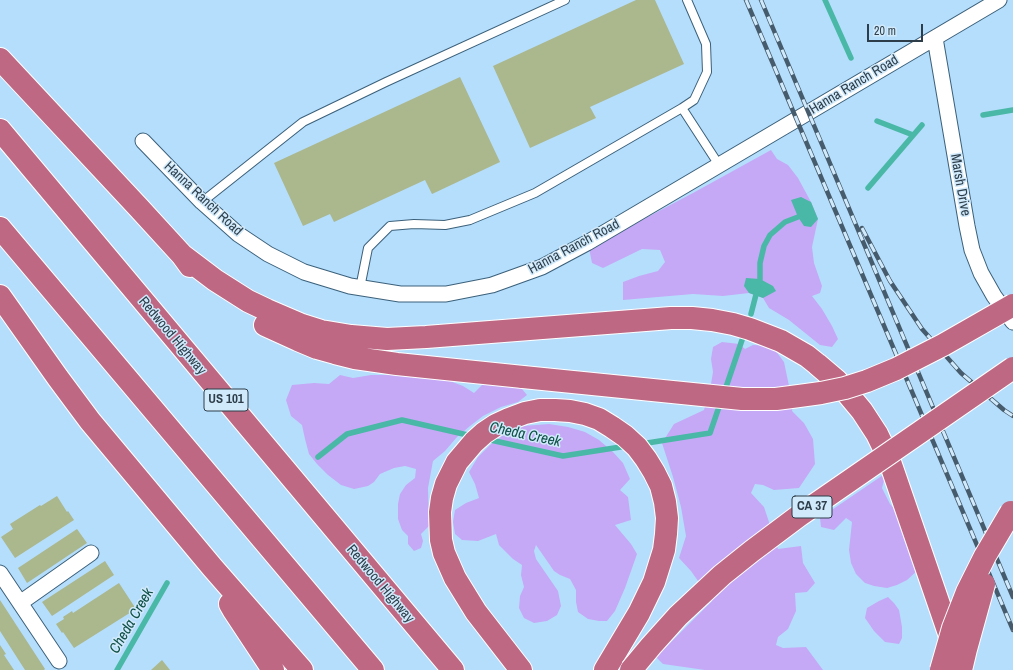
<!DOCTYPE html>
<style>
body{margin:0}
#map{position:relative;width:1013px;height:670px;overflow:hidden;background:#b5defc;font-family:"Archivo Narrow",sans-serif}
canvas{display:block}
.scale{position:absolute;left:867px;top:24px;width:56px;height:18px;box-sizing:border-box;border:2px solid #2d3e4a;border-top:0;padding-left:5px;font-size:12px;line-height:14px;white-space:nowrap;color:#2d3e4a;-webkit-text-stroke:3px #d0e9fb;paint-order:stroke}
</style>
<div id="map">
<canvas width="1013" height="670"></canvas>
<div class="scale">20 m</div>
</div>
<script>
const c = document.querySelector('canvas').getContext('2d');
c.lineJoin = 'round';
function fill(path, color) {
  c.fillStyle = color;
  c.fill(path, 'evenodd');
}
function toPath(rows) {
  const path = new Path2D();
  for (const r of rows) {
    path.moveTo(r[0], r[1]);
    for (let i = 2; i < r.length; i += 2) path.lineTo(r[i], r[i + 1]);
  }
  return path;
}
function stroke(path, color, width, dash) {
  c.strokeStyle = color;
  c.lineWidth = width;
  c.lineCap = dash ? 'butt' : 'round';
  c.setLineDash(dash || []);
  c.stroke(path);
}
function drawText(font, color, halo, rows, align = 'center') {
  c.font = font + ' "Archivo Narrow",sans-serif';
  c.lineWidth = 3;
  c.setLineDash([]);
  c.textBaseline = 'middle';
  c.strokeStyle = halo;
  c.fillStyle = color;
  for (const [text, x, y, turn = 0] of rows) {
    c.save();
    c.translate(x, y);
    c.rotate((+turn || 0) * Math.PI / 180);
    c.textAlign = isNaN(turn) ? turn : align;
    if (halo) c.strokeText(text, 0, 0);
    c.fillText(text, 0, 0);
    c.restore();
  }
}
fill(toPath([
 [771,150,777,159,788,165,798,178,811,202,818,219,812,247,814,263,822,286,820,293,812,296,822,309,832,326,838,339,832,347,820,345,789,320,769,308,763,298,749,293,723,296,693,294,623,300,623,282,639,276,658,271,665,262,660,250,642,249,603,268,592,263,589,248,693,193],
 [722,342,739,344,745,349,753,345,772,346,784,362,793,405,792,411,804,423,813,439,815,464,799,488,774,490,763,485,755,484,751,493,764,507,778,549,801,546,803,563,815,583,807,592,795,593,796,611,788,629,778,637,776,645,783,648,806,647,823,670,705,670,663,664,656,657,712,601,691,571,679,558,686,536,681,507,673,477,662,443,674,424,704,410,711,384,713,372,711,359,713,347],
 [340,375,353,378,371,375,406,375,447,380,463,386,474,393,482,385,504,383,522,389,527,395,518,402,501,407,483,416,470,426,457,437,445,451,433,461,428,488,429,526,421,534,423,541,421,548,414,551,408,544,408,536,402,530,398,519,398,504,400,494,406,485,415,478,416,469,405,466,394,468,380,474,374,482,368,486,354,489,341,485,328,475,317,464,309,454,305,439,302,425,291,416,286,400,292,385,314,383,329,384],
 [549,424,568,427,585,432,599,440,613,452,623,463,630,479,620,490,628,497,631,520,615,525,631,544,637,554,625,588,615,611,607,621,599,621,588,619,578,612,576,602,576,590,570,579,560,575,554,571,536,545,534,551,536,559,558,591,561,606,557,615,547,621,534,623,524,618,519,608,520,596,524,587,521,575,522,565,513,559,499,545,496,534,478,541,462,540,455,534,453,522,455,510,466,503,479,498,475,484,469,472,478,457,490,445,505,434,523,426],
 [886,473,882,488,890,504,900,515,918,570,907,580,897,585,887,588,874,586,865,583,856,574,851,563,849,550,852,522,846,518,834,530,821,527,820,518],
 [888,597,894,603,899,610,902,627,902,638,899,644,885,642,874,631,865,618,867,608,879,601]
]), '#c5a9f6');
fill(toPath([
 [801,197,811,202,818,219,811,227,804,226,798,217,791,200],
 [746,278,760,279,773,286,776,291,763,298,749,293,744,286]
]), '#4ab8a6');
stroke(toPath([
 [825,0,851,58],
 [983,115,1013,110],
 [877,121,913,135],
 [868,188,922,125],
 [751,314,760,279,760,263,764,246,770,235,785,222,798,217],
 [724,393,742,340],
 [486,439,563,456,627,446],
 [641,444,710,433,721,401],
 [318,457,347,434,402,420,472,436],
 [117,670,167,583]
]), '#4ab8a6', 5.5);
fill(toPath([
 [636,0,655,0,684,64,590,107,596,118,530,148,493,66],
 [460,77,500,162,432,194,425,180,334,222,330,214,303,226,274,163],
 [57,496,67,512,68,511,74,520,15,558,1,537,13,529,10,524,40,505,41,506],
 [77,529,87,543,27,583,18,568],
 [105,561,114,575,52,616,42,602],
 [119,583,136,609,74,648,63,632,62,633,56,624,64,619,63,617,72,611,73,613],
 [0,600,45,669,44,670,25,670,0,631],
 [0,645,6,654,4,655,14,670,0,670],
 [162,660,170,670,151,670]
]), '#abb78d');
const lane = toPath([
 [682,108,719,165],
 [202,202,303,122,386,82,565,0],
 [360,288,368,248,390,226,414,224,445,225,470,220,535,193,682,108,694,100,707,72,706,44,687,0]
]);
const street = toPath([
 [935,38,967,226,972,250,981,273,994,296,1013,322],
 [143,141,202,202,238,234,268,254,304,272,350,286,400,294,446,294,492,285,542,267,587,243,999,0],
 [0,573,59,661],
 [20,603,91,553]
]);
const highway = toPath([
 [0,59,139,208,182,255,190,266],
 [0,130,453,670],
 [0,228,373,670],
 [182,255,215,280,248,301,267,310,302,325,321,331,351,336,387,339,426,337,671,318,692,318,712,320,733,324,750,329,781,341,807,356,817,364,837,381,862,411,877,434,889,459,954,648],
 [0,296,58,378,90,421,212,567,302,670],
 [265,325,298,340,317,348,335,353,355,358,397,364,523,377],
 [230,604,234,611,273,670],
 [521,670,476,612,455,578,444,553,441,540,440,512,442,498,446,484,457,462,474,442,484,433,496,425,509,419,525,413,540,410,555,410,570,411,585,414,599,419,612,427,625,436,637,447,646,459,654,472,661,486,665,502,667,518,666,534,664,550,654,582,639,613,605,670]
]);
stroke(lane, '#3b607a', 10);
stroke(street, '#3b607a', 17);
stroke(highway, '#fff', 24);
stroke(lane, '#fff', 8);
stroke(street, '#fff', 15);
stroke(highway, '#be6884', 22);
const rail = toPath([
 [746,0,1013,630],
 [761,0,1013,597],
 [862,228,890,281,922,329,961,373,1004,410,1013,416]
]);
stroke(rail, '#465b6b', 4.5);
stroke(rail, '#d0e9fb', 3, [9]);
const highwayBridge = toPath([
 [523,377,742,399,776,399,799,396,821,393,845,388,867,381,896,369,943,345,1013,305],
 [631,670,651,646,678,616,722,575,752,551,800,515,1013,368],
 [941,670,953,628,967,592,985,556,1011,512],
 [961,670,966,649,984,584]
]);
stroke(highwayBridge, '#fff', 24, []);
stroke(highwayBridge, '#be6884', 22);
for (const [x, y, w] of [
 [226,400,44],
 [812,507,40]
]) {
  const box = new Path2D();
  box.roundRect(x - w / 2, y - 11, w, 22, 3);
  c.fillStyle = '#d0e9fb';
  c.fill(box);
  stroke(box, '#2d3e4a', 1);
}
drawText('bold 13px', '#2d3e4a', null, [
 ["US 101",226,400],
 ["CA 37",812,507]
]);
drawText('14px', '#2d3e4a', '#d0e9fb', [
 ["Hanna Ranch Road",854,85,-31],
 ["Marsh Drive",960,185,80],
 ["Hanna Ranch Road",203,199,43],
 ["Hanna Ranch Road",574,247,-28],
 ["Redwood Highway",172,336,50],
 ["Redwood Highway",380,584,50]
]);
drawText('italic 15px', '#0f5046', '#d0e9fb', [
 ["Cheda Creek",525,435,12],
 ["Cheda Creek",132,621,-60]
]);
</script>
